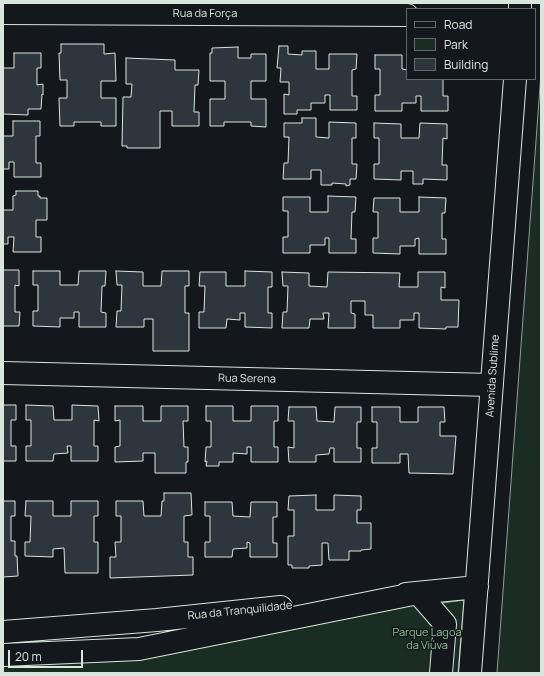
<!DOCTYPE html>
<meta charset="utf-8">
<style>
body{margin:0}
#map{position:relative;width:544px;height:676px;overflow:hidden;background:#14181c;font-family:Manrope,sans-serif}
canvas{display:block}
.frame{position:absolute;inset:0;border:4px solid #d8e6dc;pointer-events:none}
.legend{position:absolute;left:406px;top:8px;width:130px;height:72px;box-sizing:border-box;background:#14181c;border:1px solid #626a69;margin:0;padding:5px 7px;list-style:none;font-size:12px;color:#d8e6dc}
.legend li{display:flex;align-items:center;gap:8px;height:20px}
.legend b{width:20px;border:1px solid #626a69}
.scale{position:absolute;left:8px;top:650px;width:75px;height:18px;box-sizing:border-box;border:2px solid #d8e6dc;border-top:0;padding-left:5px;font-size:12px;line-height:14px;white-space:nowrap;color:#d8e6dc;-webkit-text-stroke:3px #14181c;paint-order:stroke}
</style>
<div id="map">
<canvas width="544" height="676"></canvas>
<div class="frame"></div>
<ul class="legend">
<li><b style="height:5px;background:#14181c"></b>Road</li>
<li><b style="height:11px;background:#1a2d24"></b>Park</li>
<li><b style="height:11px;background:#2c363c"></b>Building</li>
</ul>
<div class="scale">20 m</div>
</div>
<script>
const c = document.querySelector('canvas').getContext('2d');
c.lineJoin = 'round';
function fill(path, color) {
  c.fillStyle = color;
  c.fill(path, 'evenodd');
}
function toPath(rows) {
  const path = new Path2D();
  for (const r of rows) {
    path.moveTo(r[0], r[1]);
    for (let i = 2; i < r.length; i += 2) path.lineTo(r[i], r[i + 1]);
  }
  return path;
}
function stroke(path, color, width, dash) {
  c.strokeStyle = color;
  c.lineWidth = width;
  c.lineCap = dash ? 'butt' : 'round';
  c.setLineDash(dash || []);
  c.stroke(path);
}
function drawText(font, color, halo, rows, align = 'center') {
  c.font = font + ' Manrope,sans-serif';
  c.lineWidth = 3;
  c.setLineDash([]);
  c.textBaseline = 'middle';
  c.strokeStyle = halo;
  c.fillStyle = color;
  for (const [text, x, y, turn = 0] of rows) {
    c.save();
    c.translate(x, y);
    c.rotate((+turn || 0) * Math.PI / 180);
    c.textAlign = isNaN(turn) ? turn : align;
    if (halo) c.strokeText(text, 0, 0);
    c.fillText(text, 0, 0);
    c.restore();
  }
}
const green = toPath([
 [541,73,541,673,497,673,541,73],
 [418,593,428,605,464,600,458,673,3,673,3,655,139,649,418,593]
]);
fill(green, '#1a2d24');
stroke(green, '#939e99', 1);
const building = toPath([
 [61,44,104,44,104,54,115,53,116,81,101,81,101,98,116,98,116,126,101,126,101,122,74,122,74,126,60,126,59,98,67,98,67,80,60,80,59,53,61,53,61,44],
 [279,46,288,46,288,54,302,55,302,51,316,51,316,69,329,69,329,54,357,54,356,69,352,70,352,96,357,96,357,110,330,110,330,95,325,95,325,103,311,103,311,110,297,110,297,114,284,114,284,94,289,95,289,82,280,82,281,68,277,68,279,46],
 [238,47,238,58,251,58,251,54,266,54,266,81,251,81,251,99,266,99,266,127,251,126,251,122,224,122,224,126,210,126,210,99,225,99,225,81,210,81,210,53,212,53,212,48,238,47],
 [14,53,41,53,41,68,37,68,37,85,43,84,43,95,42,94,41,109,28,109,28,115,3,114,3,68,14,68,14,53],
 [375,55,402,55,402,69,407,70,407,79,443,79,443,96,448,96,448,111,421,111,421,96,416,96,416,103,402,103,402,111,375,111,375,95,380,95,380,69,375,69,375,55],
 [126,58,175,60,175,70,199,70,198,85,195,85,194,112,199,112,199,126,172,126,172,111,160,111,160,148,127,148,127,146,122,146,123,97,131,97,132,84,126,84,126,58],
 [302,118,316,118,316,137,329,138,329,122,356,123,356,138,352,138,352,164,357,164,356,179,350,179,350,185,346,186,346,184,332,183,332,185,321,185,321,170,311,170,311,179,283,179,284,163,288,163,289,137,284,137,284,123,302,123,302,118],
 [13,121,40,121,40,136,36,136,36,163,41,163,41,177,14,177,14,162,9,162,9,169,3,169,3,136,13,136,13,121],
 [374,123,401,124,401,138,419,138,420,123,447,124,447,139,443,138,442,165,447,165,447,180,423,179,423,184,413,184,413,171,401,171,401,180,374,179,374,164,379,164,379,138,374,138,374,123],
 [16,191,38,191,38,196,40,196,40,198,47,198,47,220,36,220,36,237,41,237,41,252,13,252,14,237,8,237,8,244,3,244,3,210,13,210,13,196,16,195,16,191],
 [328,196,356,197,355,212,352,212,351,239,356,239,356,253,329,253,329,238,325,238,325,245,310,245,310,253,283,253,283,237,288,237,288,211,283,211,283,197,310,197,310,212,328,212,328,196],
 [419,197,446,198,445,213,442,213,442,239,446,239,446,254,419,254,419,238,415,239,415,246,400,246,400,254,373,253,373,238,378,238,378,212,373,212,374,198,400,198,400,212,419,212,419,197],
 [3,270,19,270,19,286,15,285,15,312,20,312,19,326,3,326,3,270],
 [33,271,60,271,60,285,78,285,79,271,106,271,105,286,102,286,101,312,106,313,106,327,79,327,79,312,74,312,74,318,60,318,60,327,33,326,33,311,38,311,38,285,33,285,33,271],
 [116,271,143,272,143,286,161,286,162,271,189,271,189,286,185,286,185,313,189,313,189,351,153,351,153,319,144,319,144,327,116,327,117,311,121,311,122,285,117,285,116,271],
 [245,271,272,272,272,287,268,287,268,313,272,313,272,328,245,327,245,313,240,313,240,320,227,319,226,328,199,328,199,312,204,312,205,286,199,286,200,272,226,272,226,286,245,286,245,271],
 [282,272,309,273,309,286,327,287,328,272,400,273,399,287,418,287,418,272,445,272,445,288,441,287,441,300,459,300,458,327,446,327,446,329,419,328,419,313,414,313,414,320,400,320,400,328,373,328,373,315,365,315,365,301,351,301,351,313,355,314,355,328,328,328,329,313,323,313,324,319,310,319,309,328,282,328,283,312,287,312,288,286,283,286,282,272],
 [3,405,16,405,16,420,11,420,11,446,16,446,16,461,3,461,3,405],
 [26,405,53,406,54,420,72,420,72,405,98,406,99,421,94,420,94,446,98,446,98,461,71,461,71,446,67,446,68,453,54,454,53,461,26,461,26,446,31,446,31,420,26,420,26,405],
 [115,406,143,406,143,421,161,421,161,406,188,406,188,421,183,421,184,447,188,447,188,462,186,462,186,473,155,473,155,453,143,453,143,461,115,462,115,447,120,446,120,420,115,421,115,406],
 [206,406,233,406,233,421,251,421,251,406,278,406,278,421,274,421,274,447,278,447,278,462,251,462,251,447,247,447,247,454,233,453,233,462,219,462,219,466,206,466,207,461,205,462,206,447,211,447,211,421,206,421,206,406],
 [289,407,316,407,317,421,334,422,335,407,361,407,361,422,357,422,357,448,361,448,361,462,334,462,334,448,330,448,329,454,316,455,316,462,289,462,288,447,294,448,294,421,288,421,289,407],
 [372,407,400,407,400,422,418,422,418,407,444,407,445,422,440,422,440,436,456,436,453,474,409,473,408,454,400,454,400,463,372,463,372,448,377,448,377,422,372,422,372,407],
 [164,493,191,493,192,515,184,516,184,542,188,542,188,557,193,557,193,575,110,578,110,557,116,557,115,542,121,542,121,516,116,516,116,501,143,501,144,516,161,516,162,501,164,501,164,493],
 [316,495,316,510,334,510,334,495,361,496,361,510,357,510,357,523,371,523,371,549,361,550,361,551,349,551,349,560,329,560,328,543,322,543,322,565,309,566,309,568,292,568,292,565,288,565,288,536,294,536,294,510,288,510,289,496,316,495],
 [3,501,15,501,15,516,11,516,11,541,15,541,15,556,17,556,18,576,3,577,3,501],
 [26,501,53,501,53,516,71,516,71,501,98,501,98,516,94,516,94,542,98,542,98,573,65,573,64,548,53,549,53,557,25,556,25,542,30,542,31,516,25,516,26,501],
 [205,502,232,502,233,516,250,517,251,502,277,502,277,517,273,517,273,543,277,543,277,557,250,557,250,543,247,542,247,548,233,549,232,557,205,557,205,542,210,542,210,516,205,516,205,502]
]);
fill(building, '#2c363c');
stroke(building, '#d8e6dc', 1);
const street = toPath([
 [520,9,520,3],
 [3,13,407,15],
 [3,373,492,385],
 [406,594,477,587],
 [3,632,157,620,281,607],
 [3,655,139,649,418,593,445,624,441,673],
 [470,673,515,79]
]);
stroke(street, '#d8e6dc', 24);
stroke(street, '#14181c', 22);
drawText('11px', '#d8e6dc', '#14181c', [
 ["Rua da Força",205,14],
 ["Avenida Sublime",493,376,-86],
 ["Rua Serena",247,379,1],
 ["Rua da Tranquilidade",240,611,-6]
]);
drawText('11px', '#8ac095', '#14181c', [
 ["Parque Lagoa",427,633],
 ["da Viúva",427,646]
]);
</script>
